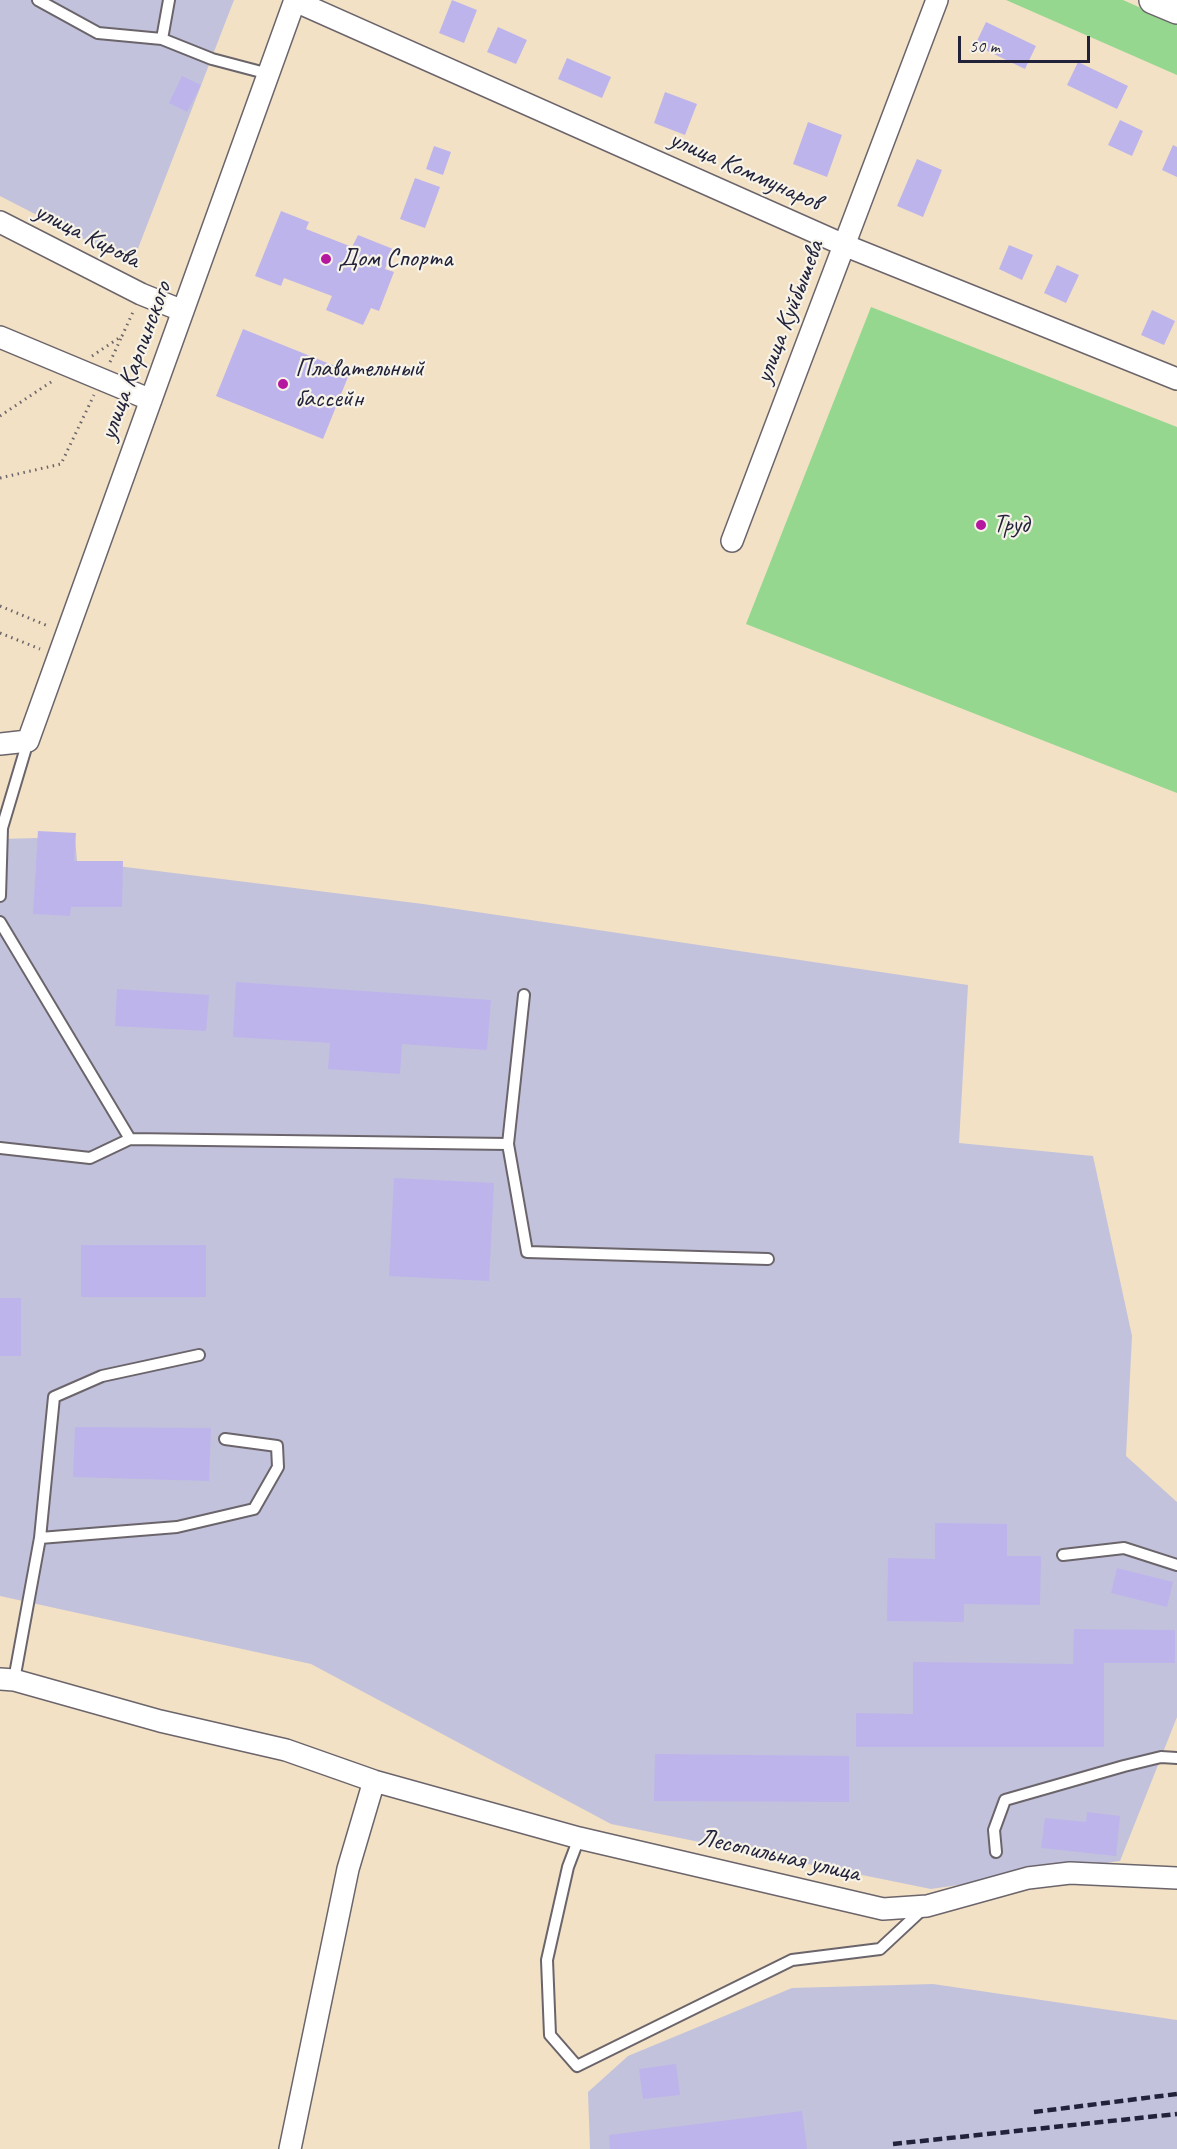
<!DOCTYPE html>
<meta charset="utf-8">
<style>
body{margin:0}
#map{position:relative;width:1177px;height:2149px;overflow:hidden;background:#f2e1c5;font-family:Caveat,sans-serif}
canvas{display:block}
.scale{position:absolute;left:958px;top:36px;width:132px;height:27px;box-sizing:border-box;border:3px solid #22223b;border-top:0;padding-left:8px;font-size:18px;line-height:21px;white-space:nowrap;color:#22223b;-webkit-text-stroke:4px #f7f3e8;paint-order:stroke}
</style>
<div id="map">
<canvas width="1177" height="2149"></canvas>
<div class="scale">50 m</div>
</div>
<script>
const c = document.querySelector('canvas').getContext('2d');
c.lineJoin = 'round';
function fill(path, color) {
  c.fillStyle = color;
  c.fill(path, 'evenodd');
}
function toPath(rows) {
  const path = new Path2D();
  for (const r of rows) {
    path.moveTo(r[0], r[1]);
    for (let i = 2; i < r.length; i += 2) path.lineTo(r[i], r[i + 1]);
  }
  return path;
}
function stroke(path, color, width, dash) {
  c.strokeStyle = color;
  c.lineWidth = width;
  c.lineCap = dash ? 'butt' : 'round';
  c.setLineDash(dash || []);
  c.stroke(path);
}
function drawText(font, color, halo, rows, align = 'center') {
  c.font = font + ' Caveat,sans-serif';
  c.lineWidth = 4.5;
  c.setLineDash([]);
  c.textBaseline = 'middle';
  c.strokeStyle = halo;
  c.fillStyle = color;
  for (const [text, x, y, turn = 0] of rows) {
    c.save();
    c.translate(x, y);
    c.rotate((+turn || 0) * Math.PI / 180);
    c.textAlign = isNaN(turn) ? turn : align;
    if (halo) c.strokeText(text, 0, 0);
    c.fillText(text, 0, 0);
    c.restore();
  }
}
fill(toPath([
 [0,0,234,0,132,264,0,196],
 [75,837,77,861,423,904,968,985,959,1143,1093,1156,1132,1336,1126,1456,1177,1502,1177,1717,1120,1861,931,1889,611,1824,311,1664,0,1596,0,839],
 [933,1984,1177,2020,1177,2149,590,2149,588,2092,628,2056,792,1988]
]), '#c2c2dc');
fill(toPath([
 [1006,0,1123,0,1177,24,1177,75],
 [871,307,1177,427,1177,793,746,624]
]), '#95d78f');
fill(toPath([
 [452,0,477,10,464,43,439,33],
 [986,22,1036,46,1025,69,975,45],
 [498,27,527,40,516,64,487,52],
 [567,58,611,77,602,98,558,79],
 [1078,62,1128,86,1117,109,1067,85],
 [182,76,201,85,187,112,169,103],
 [665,92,697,104,685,135,654,123],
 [1120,120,1143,131,1132,156,1108,145],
 [808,122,842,135,827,177,793,164],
 [1173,145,1177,147,1177,177,1162,170],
 [434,146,451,152,443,175,426,169],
 [917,159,942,170,923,217,897,206],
 [415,178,440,187,425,228,400,219],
 [281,211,309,222,306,229,352,247,358,235,393,249,385,269,394,272,379,311,371,308,363,325,326,310,332,296,284,278,281,286,255,276],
 [1009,245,1033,255,1022,280,999,269],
 [1057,265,1079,275,1066,303,1044,293],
 [1152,310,1175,321,1164,345,1141,335],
 [243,329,350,372,323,439,216,396],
 [38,831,76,833,74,861,123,861,122,907,71,907,70,916,33,914],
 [236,982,491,1000,487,1050,402,1044,400,1074,328,1069,330,1043,233,1037],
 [117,989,209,995,206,1031,115,1026],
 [394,1178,494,1183,489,1281,389,1276],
 [81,1245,206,1245,206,1297,81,1297],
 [0,1298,21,1298,21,1356,0,1356],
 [75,1427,211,1428,209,1481,73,1477],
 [935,1523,1007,1524,1007,1556,1041,1556,1040,1605,964,1604,964,1622,887,1621,888,1558,935,1559],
 [1117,1568,1173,1582,1167,1607,1111,1593],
 [1074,1629,1175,1630,1175,1663,1104,1663,1104,1747,856,1747,856,1713,913,1714,913,1662,1073,1664],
 [655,1754,849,1756,849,1802,654,1801],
 [1087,1812,1120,1816,1116,1856,1041,1848,1045,1818,1086,1822],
 [676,2064,680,2095,643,2099,639,2069],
 [802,2111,807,2149,610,2149,609,2135]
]), '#bdb4ec');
const service = toPath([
 [38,0,98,33,162,39],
 [169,0,162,39,212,59,269,74],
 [0,896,2,828,28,741],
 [0,922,130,1139,508,1144,524,995],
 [508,1144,527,1252,768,1259],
 [0,1148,90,1158,130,1139],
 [40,1538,177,1527,254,1509,278,1467,277,1446,225,1439],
 [1063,1555,1124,1548,1177,1565],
 [14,1680,40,1538,54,1397,102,1376,199,1355],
 [579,1838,568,1867,547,1960,550,2035,577,2066,792,1960,880,1949,924,1908],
 [996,1852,994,1830,1005,1800,1124,1766,1161,1757,1177,1758]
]);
const minor = toPath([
 [295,1,844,245,1177,379],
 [0,222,141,294,183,311],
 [0,337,151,400],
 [732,541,937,0],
 [0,744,28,741,295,0],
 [0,1679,14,1680,160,1721,286,1750,374,1781,579,1838,883,1909,927,1906,1028,1878,1070,1873,1177,1878],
 [290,2149,348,1869,374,1781]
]);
const tertiary = toPath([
 [1153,0,1177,10]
]);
stroke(service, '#6b656b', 14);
stroke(minor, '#6b656b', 24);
stroke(tertiary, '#6b656b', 30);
stroke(toPath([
 [92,356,122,336,133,312],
 [110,362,122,336],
 [0,416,54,380],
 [0,478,61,464,94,395],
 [0,606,48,626],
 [0,633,40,649]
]), '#6b656b', 3, [1.5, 4.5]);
stroke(service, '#fff', 10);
stroke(minor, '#fff', 21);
stroke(tertiary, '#fff', 27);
stroke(toPath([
 [1034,2112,1177,2094],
 [893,2144,1177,2114]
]), '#22223b', 4.5, [9, 4.5]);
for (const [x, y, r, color] of [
 [326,259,6,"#b5179e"],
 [283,384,6,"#b5179e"],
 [981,525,6,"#b5179e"]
]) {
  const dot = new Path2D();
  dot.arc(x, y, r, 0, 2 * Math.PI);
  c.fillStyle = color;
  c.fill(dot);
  stroke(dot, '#f7f3e8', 2);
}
drawText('26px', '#22223b', '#f7f3e8', [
 ["улица Коммунаров",745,171,24],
 ["улица Кирова",87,236,27],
 ["улица Куйбышева",790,312,-69],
 ["улица Карпинского",136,361,-70],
 ["Лесопильная улица",779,1856,13]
]);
drawText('26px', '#22223b', '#f7f3e8', [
 ["Дом Спорта",338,259],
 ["Плавательный",295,369],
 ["бассейн",295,399],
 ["Труд",993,525]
], 'left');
</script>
